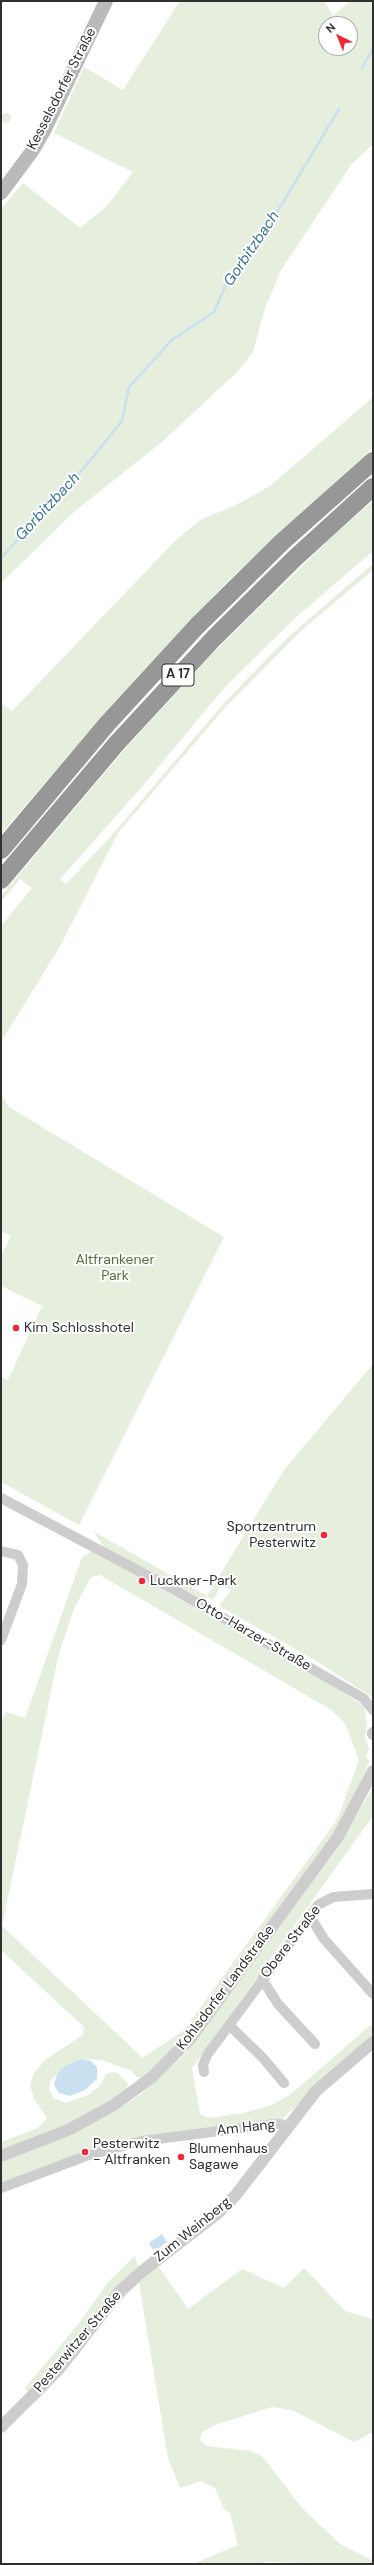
<!DOCTYPE html>
<meta charset="utf-8">
<style>
body{margin:0}
#map{position:relative;width:374px;height:2565px;overflow:hidden;background:#fff;font-family:"DM Sans",sans-serif}
canvas{display:block}
.frame{position:absolute;inset:0;border:2px solid #303030;pointer-events:none}
.north{position:absolute;left:318px;top:16px;width:40px;height:40px;box-sizing:border-box;background:#fff;border:1px solid #acacac;border-radius:50%;rotate:317deg;font-size:11px;font-weight:700;line-height:16px;text-align:center;color:#303030}
.north::after{content:'';display:block;margin:auto;width:14px;height:18px;background:#f32636;clip-path:polygon(50% 0,100% 100%,50% 72%,0 100%)}
</style>
<div id="map">
<canvas width="374" height="2565"></canvas>
<div class="frame"></div>
<div class="north">N</div>
</div>
<script>
const c = document.querySelector('canvas').getContext('2d');
c.lineJoin = 'round';
function fill(path, color) {
  c.fillStyle = color;
  c.fill(path, 'evenodd');
}
function toPath(rows) {
  const path = new Path2D();
  for (const r of rows) {
    if (r.length === 3) {
      path.moveTo(r[0] + r[2], r[1]);
      path.arc(r[0], r[1], r[2], 0, 2 * Math.PI);
      continue;
    }
    path.moveTo(r[0], r[1]);
    for (let i = 2; i < r.length; i += 2) path.lineTo(r[i], r[i + 1]);
  }
  return path;
}
function stroke(path, color, width, dash) {
  c.strokeStyle = color;
  c.lineWidth = width;
  c.lineCap = dash ? 'butt' : 'round';
  c.setLineDash(dash || []);
  c.stroke(path);
}
function drawText(font, color, halo, rows, align = 'center') {
  c.font = font + ' "DM Sans",sans-serif';
  c.lineWidth = 4;
  c.setLineDash([]);
  c.textBaseline = 'middle';
  c.strokeStyle = halo;
  c.fillStyle = color;
  for (const [text, x, y, turn = 0] of rows) {
    c.save();
    c.translate(x, y);
    c.rotate((+turn || 0) * Math.PI / 180);
    c.textAlign = isNaN(turn) ? turn : align;
    if (halo) c.strokeText(text, 0, 0);
    c.fillText(text, 0, 0);
    c.restore();
  }
}
fill(toPath([
 [180,1,324,1,333,16,350,1,373,1,373,144,351,165,281,270,265,308,253,352,238,371,163,441,75,511,1,583,1,209,23,183,80,228,107,206,133,172,54,133,84,67,123,90],
 [326,24,350,24,350,48,326,48],
 [6,118,5],
 [373,397,373,448,226,583,100,719,1,834,1,703,12,711,175,541,200,520,236,505,270,486],
 [373,501,373,551,294,619,225,687,140,789,60,879,66,884,112,835,224,703,288,637,373,564,373,570,301,631,223,710,118,833,59,948,1,1042,1,926,32,888,20,879,1,902,1,896,124,750,209,657,334,535],
 [1,1094,9,1107,224,1237,79,1525,1,1482,1,1377,8,1380,42,1306,1,1286,1,1256,11,1236,1,1231],
 [373,1364,373,1698,318,1662,219,1606,231,1590,221,1586,213,1600,207,1597,203,1603,104,1547,93,1531,207,1596,284,1470],
 [93,1551,309,1671,364,1706,367,1725,365,1737,369,1749,366,1758,370,1760,350,1807,332,1836,184,2038,142,2078,137,2077,132,2071,102,2060,81,2059,57,2074,50,2081,49,2090,54,2098,66,2103,88,2095,100,2086,106,2074,112,2072,118,2073,128,2084,125,2091,78,2120,1,2150,1,2142,38,2128,47,2118,34,2099,30,2085,34,2073,45,2060,83,2035,84,2027,1,1950,1,1720,6,1712,25,1718,82,1557],
 [100,1575,330,1709,345,1723,359,1760,337,1820,184,2030,143,2058,2,1926,59,1653,74,1609,91,1577],
 [373,1787,373,1816,192,2068,200,2114,209,2118,243,2113,272,2105,291,2094,373,2023,373,2037,283,2118,267,2123,176,2133,1,2184,1,2162,68,2136,116,2111,141,2094,185,2054,338,1848],
 [135,2256,138,2266,151,2256,188,2309,242,2269,284,2288,304,2268,345,2311,373,2319,373,2432,354,2442,292,2410,272,2407,218,2424,202,2432,200,2440,207,2446,251,2451,263,2457,302,2508,340,2544,373,2561,373,2564,266,2562,255,2564,193,2564,238,2545,230,2513,224,2509,215,2488,201,2481,180,2488,168,2458,139,2283,111,2310,76,2358,36,2402,25,2388,80,2322,108,2282]
]), '#e6eedd');
fill(toPath([
 [81,2059,91,2061,97,2067,97,2079,85,2090,70,2096,59,2093,54,2085,57,2074,65,2066],
 [162,2234,167,2242,159,2248,152,2249,149,2243]
]), '#c8e0ef');
stroke(toPath([
 [362,68,373,48],
 [1,558,89,462,122,421,129,387,172,340,214,312,228,279,255,249,339,109]
]), '#c8e0ef', 2.5);
stroke(toPath([
 [1,1498,171,1588,349,1690,363,1698,373,1710],
 [1,1551,18,1555,23,1565,22,1584,1,1640],
 [309,1915,324,1939,373,1994],
 [262,1979,278,2004,315,2044],
 [229,2025,263,2058,284,2083],
 [204,2072,203,2065,207,2055,318,1905,333,1897,373,1894],
 [1,2188,86,2156,142,2141,274,2124,281,2124,287,2128]
]), '#cdcdcd', 10);
stroke(toPath([
 [373,1733,373,1734],
 [1,2156,68,2130,114,2105,152,2077,189,2040,338,1837,373,1771],
 [1,2427,58,2370,120,2291,139,2274,218,2213,235,2196,316,2091,373,2042]
]), '#cdcdcd', 12);
stroke(toPath([
 [1,193,33,150,45,129,106,1]
]), '#bababa', 14);
stroke(toPath([
 [1,850,107,724,197,626,282,542,373,461],
 [1,880,117,743,214,638,295,558,373,487]
]), '#979797', 18);
for (const [x, y, r, color] of [
 [16,1328,4,"#f32636"],
 [324,1535,4,"#f32636"],
 [142,1581,4,"#f32636"],
 [85,2152,4,"#f32636"],
 [181,2157,4,"#f32636"]
]) {
  const dot = new Path2D();
  dot.arc(x, y, r, 0, 2 * Math.PI);
  c.fillStyle = color;
  c.fill(dot);
  stroke(dot, '#fff', 1.5);
}
for (const [x, y, w] of [
 [178,675,32]
]) {
  const box = new Path2D();
  box.roundRect(x - w / 2, y - 11, w, 22, 3);
  c.fillStyle = '#fff';
  c.fill(box);
  stroke(box, '#303030', 1);
}
drawText('bold 13px', '#303030', null, [
 ["A 17",178,675]
]);
drawText('14px', '#303030', '#fff', [
 ["Kesselsdorfer Straße",62,89,-63],
 ["Otto-Harzer-Straße",253,1635,30],
 ["Obere Straße",291,1942,-52],
 ["Kohlsdorfer Landstraße",226,1988,-53],
 ["Am Hang",246,2128,-6],
 ["Zum Weinberg",193,2230,-39],
 ["Pesterwitzer Straße",78,2342,-50]
]);
drawText('14px', '#537039', '#fff', [
 ["Altfrankener",115,1260],
 ["Park",115,1276]
]);
drawText('14px', '#303030', '#fff', [
 ["Kim Schlosshotel",24,1328],
 ["Sportzentrum",316,1527,"right"],
 ["Pesterwitz",316,1543,"right"],
 ["Luckner-Park",150,1581],
 ["Pesterwitz",93,2144],
 ["- Altfranken",93,2160],
 ["Blumenhaus",189,2149],
 ["Sagawe",189,2165]
], 'left');
drawText('italic 15px', '#377399', '#fff', [
 ["Gorbitzbach",252,249,-56],
 ["Gorbitzbach",48,507,-47]
]);
</script>
